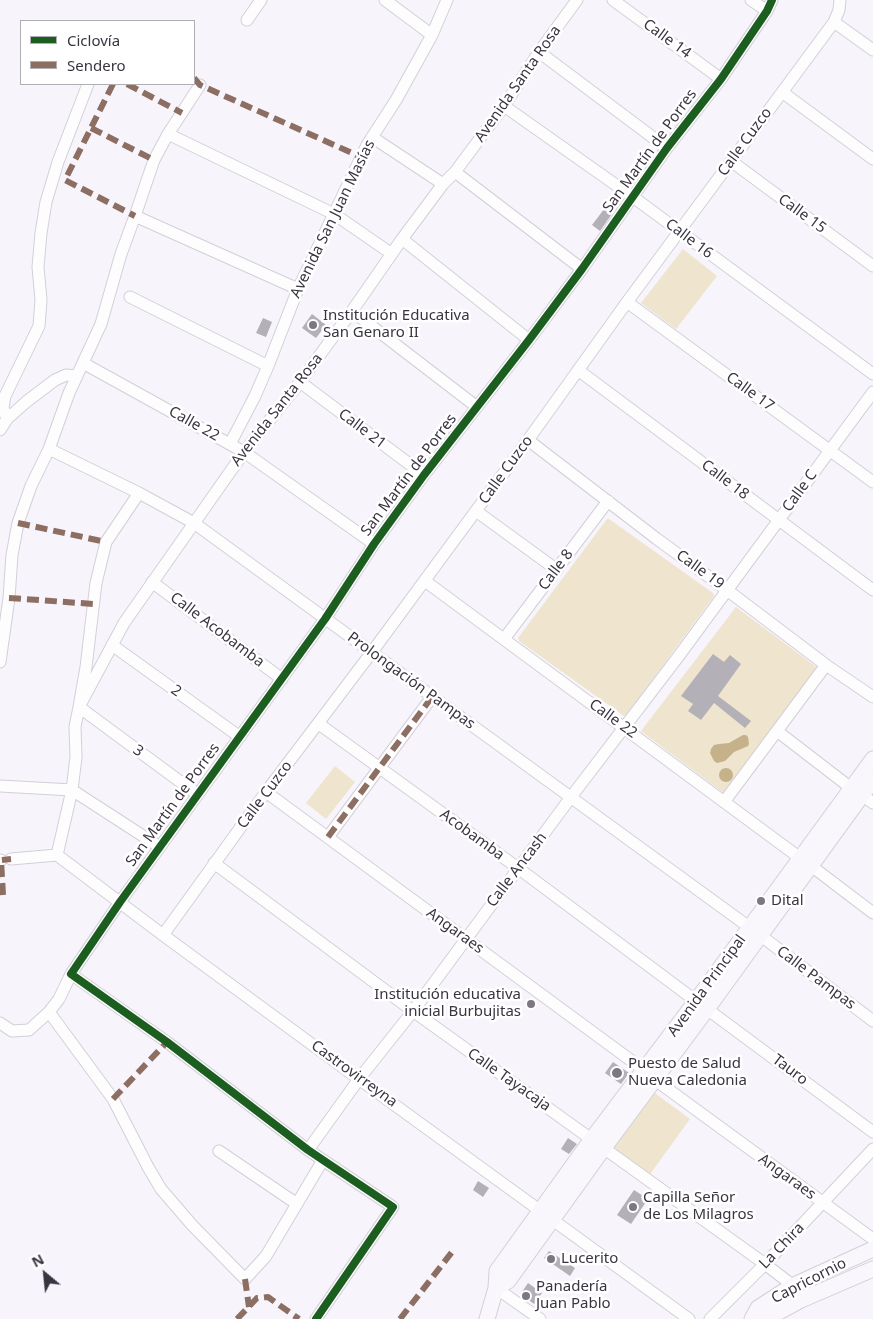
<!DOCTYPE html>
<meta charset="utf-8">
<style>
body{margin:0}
#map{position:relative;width:873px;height:1319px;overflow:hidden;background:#f7f4fb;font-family:"Noto Sans",sans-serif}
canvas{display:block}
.legend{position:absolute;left:20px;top:20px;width:175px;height:65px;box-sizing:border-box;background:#fff;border:1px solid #b0aeb3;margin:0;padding:6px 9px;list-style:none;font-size:15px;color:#3a3441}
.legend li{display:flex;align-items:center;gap:10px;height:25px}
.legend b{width:25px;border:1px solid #b0aeb3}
.north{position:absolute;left:20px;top:1249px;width:50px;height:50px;-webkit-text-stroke:4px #fff;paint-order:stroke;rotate:332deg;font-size:14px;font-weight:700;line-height:20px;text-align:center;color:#3a3441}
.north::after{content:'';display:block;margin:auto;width:18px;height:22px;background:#3a3441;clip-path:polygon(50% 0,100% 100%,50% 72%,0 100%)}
</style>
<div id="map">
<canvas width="873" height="1319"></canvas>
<ul class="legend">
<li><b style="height:6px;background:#1b5e20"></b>Ciclovía</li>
<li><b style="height:6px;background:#8d6e63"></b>Sendero</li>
</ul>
<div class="north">N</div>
</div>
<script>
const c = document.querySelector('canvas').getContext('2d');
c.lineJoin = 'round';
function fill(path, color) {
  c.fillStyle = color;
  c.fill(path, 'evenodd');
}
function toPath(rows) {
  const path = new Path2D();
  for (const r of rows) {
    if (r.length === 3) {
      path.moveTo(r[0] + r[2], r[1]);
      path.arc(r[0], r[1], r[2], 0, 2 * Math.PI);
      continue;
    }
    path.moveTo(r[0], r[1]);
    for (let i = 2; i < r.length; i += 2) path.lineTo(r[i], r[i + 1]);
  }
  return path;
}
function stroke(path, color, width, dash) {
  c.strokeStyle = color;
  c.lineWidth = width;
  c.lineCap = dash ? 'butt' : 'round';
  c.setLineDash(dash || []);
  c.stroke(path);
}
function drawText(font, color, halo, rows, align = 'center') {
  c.font = font + ' "Noto Sans",sans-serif';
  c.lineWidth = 5;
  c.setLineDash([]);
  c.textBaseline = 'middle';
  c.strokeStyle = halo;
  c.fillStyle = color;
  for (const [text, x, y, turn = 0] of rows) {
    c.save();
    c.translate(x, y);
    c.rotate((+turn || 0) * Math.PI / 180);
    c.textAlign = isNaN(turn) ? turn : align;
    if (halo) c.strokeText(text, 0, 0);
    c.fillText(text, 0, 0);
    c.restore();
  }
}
fill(toPath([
 [683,249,717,276,676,329,641,303],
 [607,519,609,519,713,593,714,596,628,713,624,716,519,641,518,638],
 [736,607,819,669,725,794,641,731],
 [335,766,355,782,326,819,306,803],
 [652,1091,690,1119,648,1177,610,1149]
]), '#efe4ce');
fill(toPath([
 [743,735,746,735,748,737,749,744,748,746,734,752,725,761,717,763,714,761,710,753,711,749,714,745,719,744,729,743],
 [726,775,7]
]), '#c5b28a');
fill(toPath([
 [611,200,618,205,600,231,592,225],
 [312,314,326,325,316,338,302,328],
 [263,318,272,322,266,337,256,333],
 [713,654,724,662,730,655,741,664,718,696,751,721,745,728,714,703,701,720,688,711,693,704,681,696],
 [613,1062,629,1073,621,1084,605,1073],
 [568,1138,577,1144,569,1154,561,1149],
 [478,1181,489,1188,483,1197,473,1190],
 [634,1190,648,1199,631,1224,617,1215],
 [549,1251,575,1268,570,1276,544,1258],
 [528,1283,542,1293,534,1304,523,1296,522,1292]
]), '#b4b0b8');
const street = toPath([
 [385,0,432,35],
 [613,0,721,79],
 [751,0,767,11],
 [247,20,261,0],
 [834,22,873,50],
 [539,52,667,148],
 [782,92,873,159],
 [504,106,633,197,873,374],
 [168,134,334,214,392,254],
 [372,137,443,184],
 [731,161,873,266],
 [455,172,582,269],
 [135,216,298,289],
 [402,239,529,340],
 [130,297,268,366],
 [627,302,873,482],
 [352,311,477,407],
 [83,363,244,452,374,544],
 [578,370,873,590],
 [300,382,424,475],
 [7,419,3,408,5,396,39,326,41,300,38,267,41,233,46,202,58,162,88,84],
 [0,430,7,419,26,402,55,380,66,375,77,376],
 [528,440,657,539,727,590,826,665,873,697],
 [230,444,255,396,268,366,298,289,367,145,396,100,432,35,447,0],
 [49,449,139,493,194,523,760,935,873,1021],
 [139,493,106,542,96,583,86,667,79,707,197,794],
 [476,511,557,570],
 [425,581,800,858],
 [152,582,282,679],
 [504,639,608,501],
 [112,645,240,737],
 [0,662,9,598,12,555,18,523,31,486,49,449,69,393,101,324,121,254,135,216,154,160,168,134,200,85],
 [319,724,518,868,696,1001],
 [777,731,851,788],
 [0,786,72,790,160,847],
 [266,792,644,1070],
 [861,794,873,803],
 [724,802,826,665],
 [328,837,432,697],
 [57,855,72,790,76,757,75,727,79,707,124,623,244,452,300,382,352,311,402,239,443,184,455,172,504,106,539,52,577,0],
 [11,859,57,855,163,935,359,1079,689,1319],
 [0,860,1,860],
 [214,863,413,1011,765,1264,787,1281,792,1286,801,1300],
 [810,865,873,913],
 [163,935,266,792,372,652,528,440,627,302,834,22,839,10,840,0],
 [707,1009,873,1132],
 [49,1012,113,1099,148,1167,161,1189,192,1225,245,1279,266,1256,323,1160],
 [0,1023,12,1031,29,1030,49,1012,59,999,71,974],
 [654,1079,873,1239],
 [308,1150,359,1079,413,1011,571,797,678,657,873,392],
 [219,1151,297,1204],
 [496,1288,540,1319],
 [316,1319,393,1207,308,1150,167,1042,71,974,120,902,325,619,374,544,424,475,529,340,582,269,667,148,721,79,767,11,772,0],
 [710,1319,765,1264,873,1149]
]);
const secondary = toPath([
 [496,1288,508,1281,603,1149,707,1009,873,780],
 [487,1319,496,1288,497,1271,592,1139,696,1001,873,759],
 [752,1319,758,1308,792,1286,873,1249],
 [766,1319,801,1300,873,1269]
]);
stroke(street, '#d3cfd9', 13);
stroke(secondary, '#d3cfd9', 17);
stroke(street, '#fefdfe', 11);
stroke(secondary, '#f9f7fb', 15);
stroke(toPath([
 [194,78,200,85,361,157],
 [113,84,65,180,135,216],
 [127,84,182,113],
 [91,128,154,160],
 [18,523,106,542],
 [9,598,94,604],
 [328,837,432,697],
 [3,895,1,860,11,859],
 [113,1099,167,1042],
 [245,1279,249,1307],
 [237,1319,257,1298,268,1297,299,1319],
 [400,1319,452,1252]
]), '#8d6e63', 6, [12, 6]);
stroke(toPath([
 [316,1319,393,1207,308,1150,167,1042,71,974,120,902,325,619,374,544,424,475,529,340,582,269,667,148,721,79,767,11,772,0]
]), '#1b5e20', 8);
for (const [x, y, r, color] of [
 [313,325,5,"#7c7782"],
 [761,901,5,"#7c7782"],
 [531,1004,5,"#7c7782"],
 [617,1073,6,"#7c7782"],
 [633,1207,5,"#7c7782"],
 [551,1259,5,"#7c7782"],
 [526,1296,5,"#7c7782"]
]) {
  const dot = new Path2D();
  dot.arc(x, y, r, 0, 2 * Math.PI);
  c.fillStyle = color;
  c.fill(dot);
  stroke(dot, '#fff', 2);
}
drawText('15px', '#3a3441', '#fff', [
 ["Calle 14",667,39,36],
 ["Avenida Santa Rosa",518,84,-55],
 ["Calle Cuzco",745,142,-54],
 ["San Martín de Porres",650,151,-54],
 ["Calle 15",802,214,36],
 ["Avenida San Juan Masías",333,219,-64],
 ["Calle 16",689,239,37],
 ["Calle 17",750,392,36],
 ["Avenida Santa Rosa",277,410,-52],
 ["Calle 22",194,424,29],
 ["Calle 21",362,429,37],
 ["Calle Cuzco",506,470,-54],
 ["San Martín de Porres",409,475,-53],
 ["Calle 18",725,480,37],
 ["Calle C",800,491,-54],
 ["Calle 8",556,570,-53],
 ["Calle 19",700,570,36],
 ["Calle Acobamba",217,630,37],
 ["Prolongación Pampas",411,681,36],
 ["2",176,691,36],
 ["Calle 22",613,719,36],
 ["3",138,751,36],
 ["Calle Cuzco",265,795,-53],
 ["San Martín de Porres",173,805,-54],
 ["Acobamba",472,835,36],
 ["Calle Ancash",517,870,-53],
 ["Angaraes",455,931,36],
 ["Calle Pampas",816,978,37],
 ["Avenida Principal",707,986,-54],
 ["Tauro",790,1070,37],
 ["Castrovirreyna",354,1074,36],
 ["Calle Tayacaja",509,1080,35],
 ["Angaraes",787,1177,36],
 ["La Chira",782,1246,-46],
 ["Capricornio",809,1281,-27]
]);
drawText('15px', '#3a3441', '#fff', [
 ["Institución Educativa",323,316],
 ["San Genaro II",323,333],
 ["Dital",771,901],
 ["Institución educativa",521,995,"right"],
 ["inicial Burbujitas",521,1012,"right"],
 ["Puesto de Salud",628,1064],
 ["Nueva Caledonia",628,1081],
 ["Capilla Señor",643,1198],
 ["de Los Milagros",643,1215],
 ["Lucerito",561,1259],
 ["Panadería",536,1287],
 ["Juan Pablo",536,1304]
], 'left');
</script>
